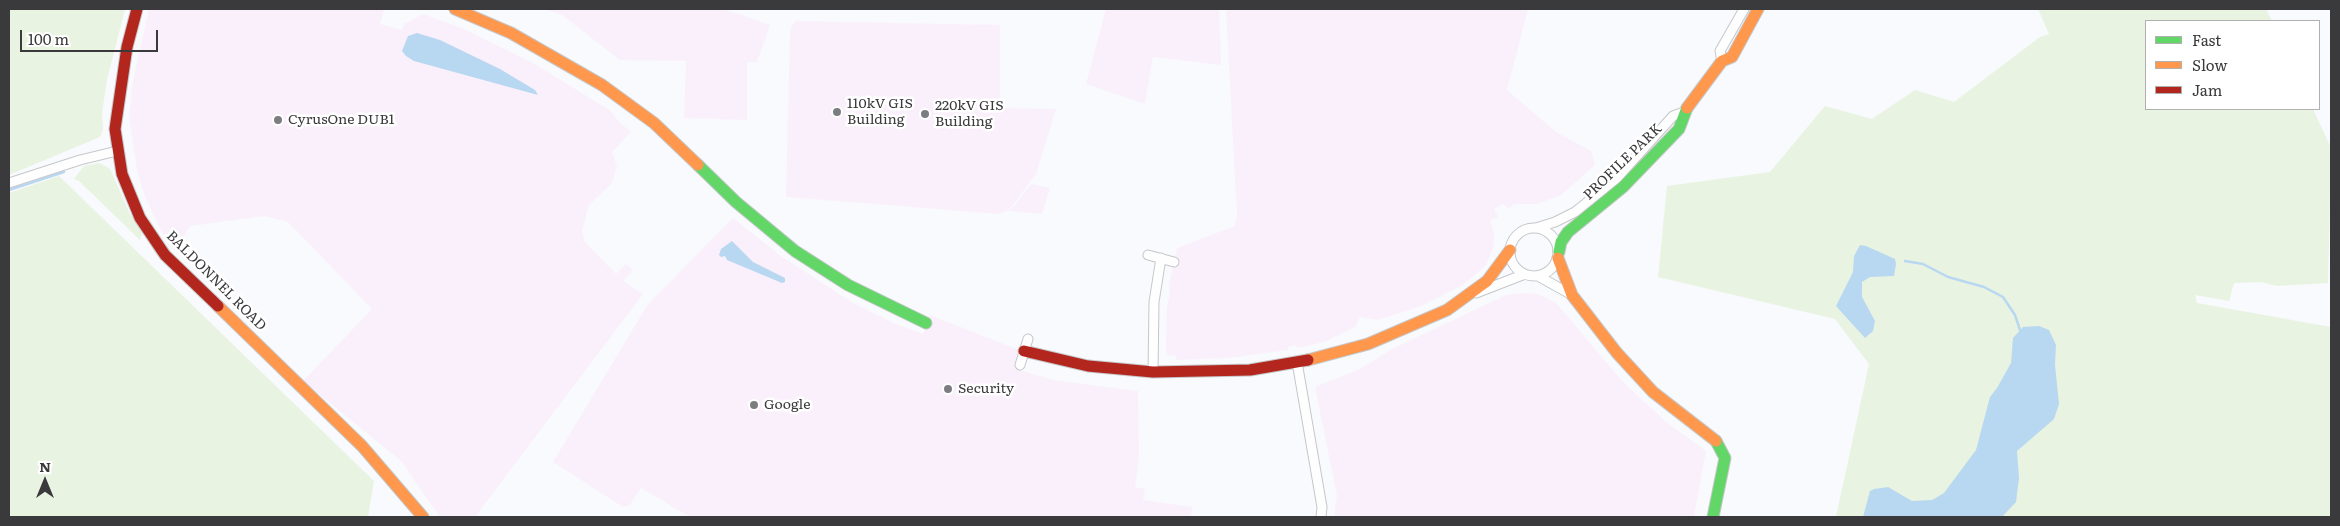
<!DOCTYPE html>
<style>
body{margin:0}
#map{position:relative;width:2340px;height:526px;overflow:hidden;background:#f8fafd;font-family:Literata,serif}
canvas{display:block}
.frame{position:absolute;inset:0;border:10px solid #3a3a3c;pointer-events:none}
.legend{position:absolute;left:2145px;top:20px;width:175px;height:90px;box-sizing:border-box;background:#fff;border:1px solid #b0b0b1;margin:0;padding:6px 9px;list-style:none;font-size:15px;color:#3a3a3c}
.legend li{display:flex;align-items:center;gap:10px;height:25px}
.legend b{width:25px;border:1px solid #b0b0b1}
.north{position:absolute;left:20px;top:456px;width:50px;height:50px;-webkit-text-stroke:4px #fff;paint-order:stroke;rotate:0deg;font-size:14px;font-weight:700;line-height:20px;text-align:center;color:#3a3a3c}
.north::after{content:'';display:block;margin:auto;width:18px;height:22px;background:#3a3a3c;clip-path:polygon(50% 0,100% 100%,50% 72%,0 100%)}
.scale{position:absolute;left:20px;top:30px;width:138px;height:22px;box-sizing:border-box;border:2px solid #3a3a3c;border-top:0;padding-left:6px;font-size:15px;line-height:18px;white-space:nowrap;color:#3a3a3c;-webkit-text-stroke:4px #fff;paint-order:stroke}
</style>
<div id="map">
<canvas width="2340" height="526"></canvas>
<div class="frame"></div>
<ul class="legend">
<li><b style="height:6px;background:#63d668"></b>Fast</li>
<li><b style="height:6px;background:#ff974d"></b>Slow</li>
<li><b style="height:6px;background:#b3261e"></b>Jam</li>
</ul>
<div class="north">N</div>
<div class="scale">100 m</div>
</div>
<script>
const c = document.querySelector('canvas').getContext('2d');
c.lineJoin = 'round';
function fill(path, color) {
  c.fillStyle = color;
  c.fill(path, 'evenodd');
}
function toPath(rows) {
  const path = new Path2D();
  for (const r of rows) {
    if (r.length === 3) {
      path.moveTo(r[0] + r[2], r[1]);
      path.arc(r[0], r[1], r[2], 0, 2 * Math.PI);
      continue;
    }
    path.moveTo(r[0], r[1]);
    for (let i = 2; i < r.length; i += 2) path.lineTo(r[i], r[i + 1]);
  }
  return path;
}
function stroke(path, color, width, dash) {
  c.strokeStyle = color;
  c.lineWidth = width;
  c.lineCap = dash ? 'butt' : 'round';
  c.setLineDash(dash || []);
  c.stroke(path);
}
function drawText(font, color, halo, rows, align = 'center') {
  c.font = font + ' Literata,serif';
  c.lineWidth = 5;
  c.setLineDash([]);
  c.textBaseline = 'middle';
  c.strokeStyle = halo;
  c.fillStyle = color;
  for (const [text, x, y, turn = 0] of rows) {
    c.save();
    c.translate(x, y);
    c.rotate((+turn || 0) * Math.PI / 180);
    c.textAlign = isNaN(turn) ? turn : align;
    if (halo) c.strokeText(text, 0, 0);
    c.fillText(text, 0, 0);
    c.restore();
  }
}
fill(toPath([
 [149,9,384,9,380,24,402,30,404,24,423,14,464,29,533,63,611,111,619,122,631,132,612,152,617,166,612,183,589,205,582,231,585,242,616,274,626,264,630,267,633,271,623,281,643,294,475,517,440,517,401,461,303,381,372,309,288,222,265,216,190,226,175,251,161,231,144,194,137,171,129,115,133,81],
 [544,9,724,9,770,25,757,62,747,62,747,120,684,118,686,61,620,60,562,15],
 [1106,9,1219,9,1221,65,1153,57,1145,104,1086,84],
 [1226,9,1528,9,1507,90,1556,132,1591,151,1595,165,1561,195,1537,204,1514,204,1509,209,1503,204,1494,209,1498,217,1490,220,1494,232,1493,248,1486,265,1463,285,1421,306,1378,320,1360,317,1355,327,1324,342,1297,348,1296,345,1288,347,1288,350,1229,358,1176,360,1176,356,1167,355,1166,346,1167,308,1170,293,1169,285,1177,248,1235,226,1237,215],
 [796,21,1000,25,1000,108,1056,109,1036,174,1009,210,1000,214,786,197,790,33,792,25],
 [1031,184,1050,188,1042,214,1010,211],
 [733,218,781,256,853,303,896,324,923,334,930,315,1019,350,1014,368,1053,380,1138,391,1139,455,1135,487,1145,489,1143,500,1192,507,1191,517,690,517,641,488,630,505,623,507,553,462,648,304],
 [1522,293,1538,294,1556,303,1623,382,1665,421,1706,451,1694,516,1335,517,1335,505,1337,496,1315,387,1360,369,1392,349,1506,295]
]), '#faf0fb');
fill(toPath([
 [9,9,125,9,107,80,102,113,103,130,100,137,9,175],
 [2038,9,2266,9,2272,21,2146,21,2146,109,2313,109,2331,148,2328,283,2277,286,2261,282,2234,283,2229,301,2195,295,2197,303,2331,327,2331,517,1836,517,1869,364,1835,319,1658,277,1667,186,1770,172,1825,106,1872,119,1915,90,1954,102,2040,37,2049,34],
 [99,163,109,168,112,173,129,212,142,233,140,240,79,181,74,179,84,166],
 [59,176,374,481,368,517,9,517,9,193]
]), '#e9f3e2');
fill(toPath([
 [417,33,440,40,500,69,535,90,538,95,414,61,406,56,402,51,408,36],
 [732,241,753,262,785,278,785,282,782,283,727,260,725,256,721,257,719,255,721,249],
 [1860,245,1866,246,1895,259,1896,264,1894,276,1870,277,1862,282,1862,297,1875,321,1873,331,1865,338,1836,306,1853,272,1854,256],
 [2039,326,2049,330,2056,345,2055,365,2059,404,2054,419,2017,451,2019,478,2016,502,2002,517,1863,517,1870,491,1874,489,1888,487,1912,501,1932,500,1944,493,1976,450,1990,397,1997,388,2011,363,2013,338,2023,327]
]), '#b8d7f1');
stroke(toPath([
 [9,190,64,172],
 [1905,261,1923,264,1948,277,1984,287,2003,297,2015,315,2020,330]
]), '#b8d7f1', 2.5);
const street = toPath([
 [1722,61,1720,51,1744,9],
 [9,183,80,160,117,151],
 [1534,252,24],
 [1536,228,1555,222,1575,212,1617,178,1673,116,1684,112],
 [1148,255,1174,262],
 [1538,276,1572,295],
 [1476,293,1525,274],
 [1297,362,1322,507,1321,517],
 [1020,365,1028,339],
 [1153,372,1154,302,1161,258]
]);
const fast = toPath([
 [698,165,736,202,795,251,848,285,926,323],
 [1559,252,1561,242,1568,232,1623,187,1679,129,1687,108],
 [1713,517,1725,458,1716,441]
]);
const slow = toPath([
 [455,9,511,33,602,85,654,123,698,165],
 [1687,108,1722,61,1732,57,1758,9],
 [1558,258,1572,295,1617,353,1653,392,1716,441],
 [218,306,362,446,423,517],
 [1308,360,1368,344,1447,310,1487,281,1510,250]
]);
const jam = toPath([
 [137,9,127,47,115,129,122,174,140,218,165,255,218,306],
 [1024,351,1088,366,1153,372,1250,370,1308,360]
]);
stroke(street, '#c5c7c9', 11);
stroke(fast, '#c5c7c9', 13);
stroke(slow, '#c5c7c9', 13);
stroke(jam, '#c5c7c9', 13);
stroke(street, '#fefeff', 9);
stroke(fast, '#63d668', 11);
stroke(slow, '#ff974d', 11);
stroke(jam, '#b3261e', 11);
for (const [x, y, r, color] of [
 [837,112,5,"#7c7d80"],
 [925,114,5,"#7c7d80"],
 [278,120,5,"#7c7d80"],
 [948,389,5,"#7c7d80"],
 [754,405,5,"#7c7d80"]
]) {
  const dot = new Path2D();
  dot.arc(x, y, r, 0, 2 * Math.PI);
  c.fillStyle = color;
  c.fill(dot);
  stroke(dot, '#fff', 2);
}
drawText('14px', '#3a3a3c', '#fff', [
 ["110kV GIS",847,104],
 ["Building",847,120],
 ["220kV GIS",935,106],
 ["Building",935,122],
 ["CyrusOne DUB1",288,120],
 ["Security",958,389],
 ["Google",764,405]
], 'left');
drawText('14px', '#3a3a3c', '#fff', [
 ["PROFILE PARK",1623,162,-44],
 ["BALDONNEL ROAD",216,281,45]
]);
</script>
